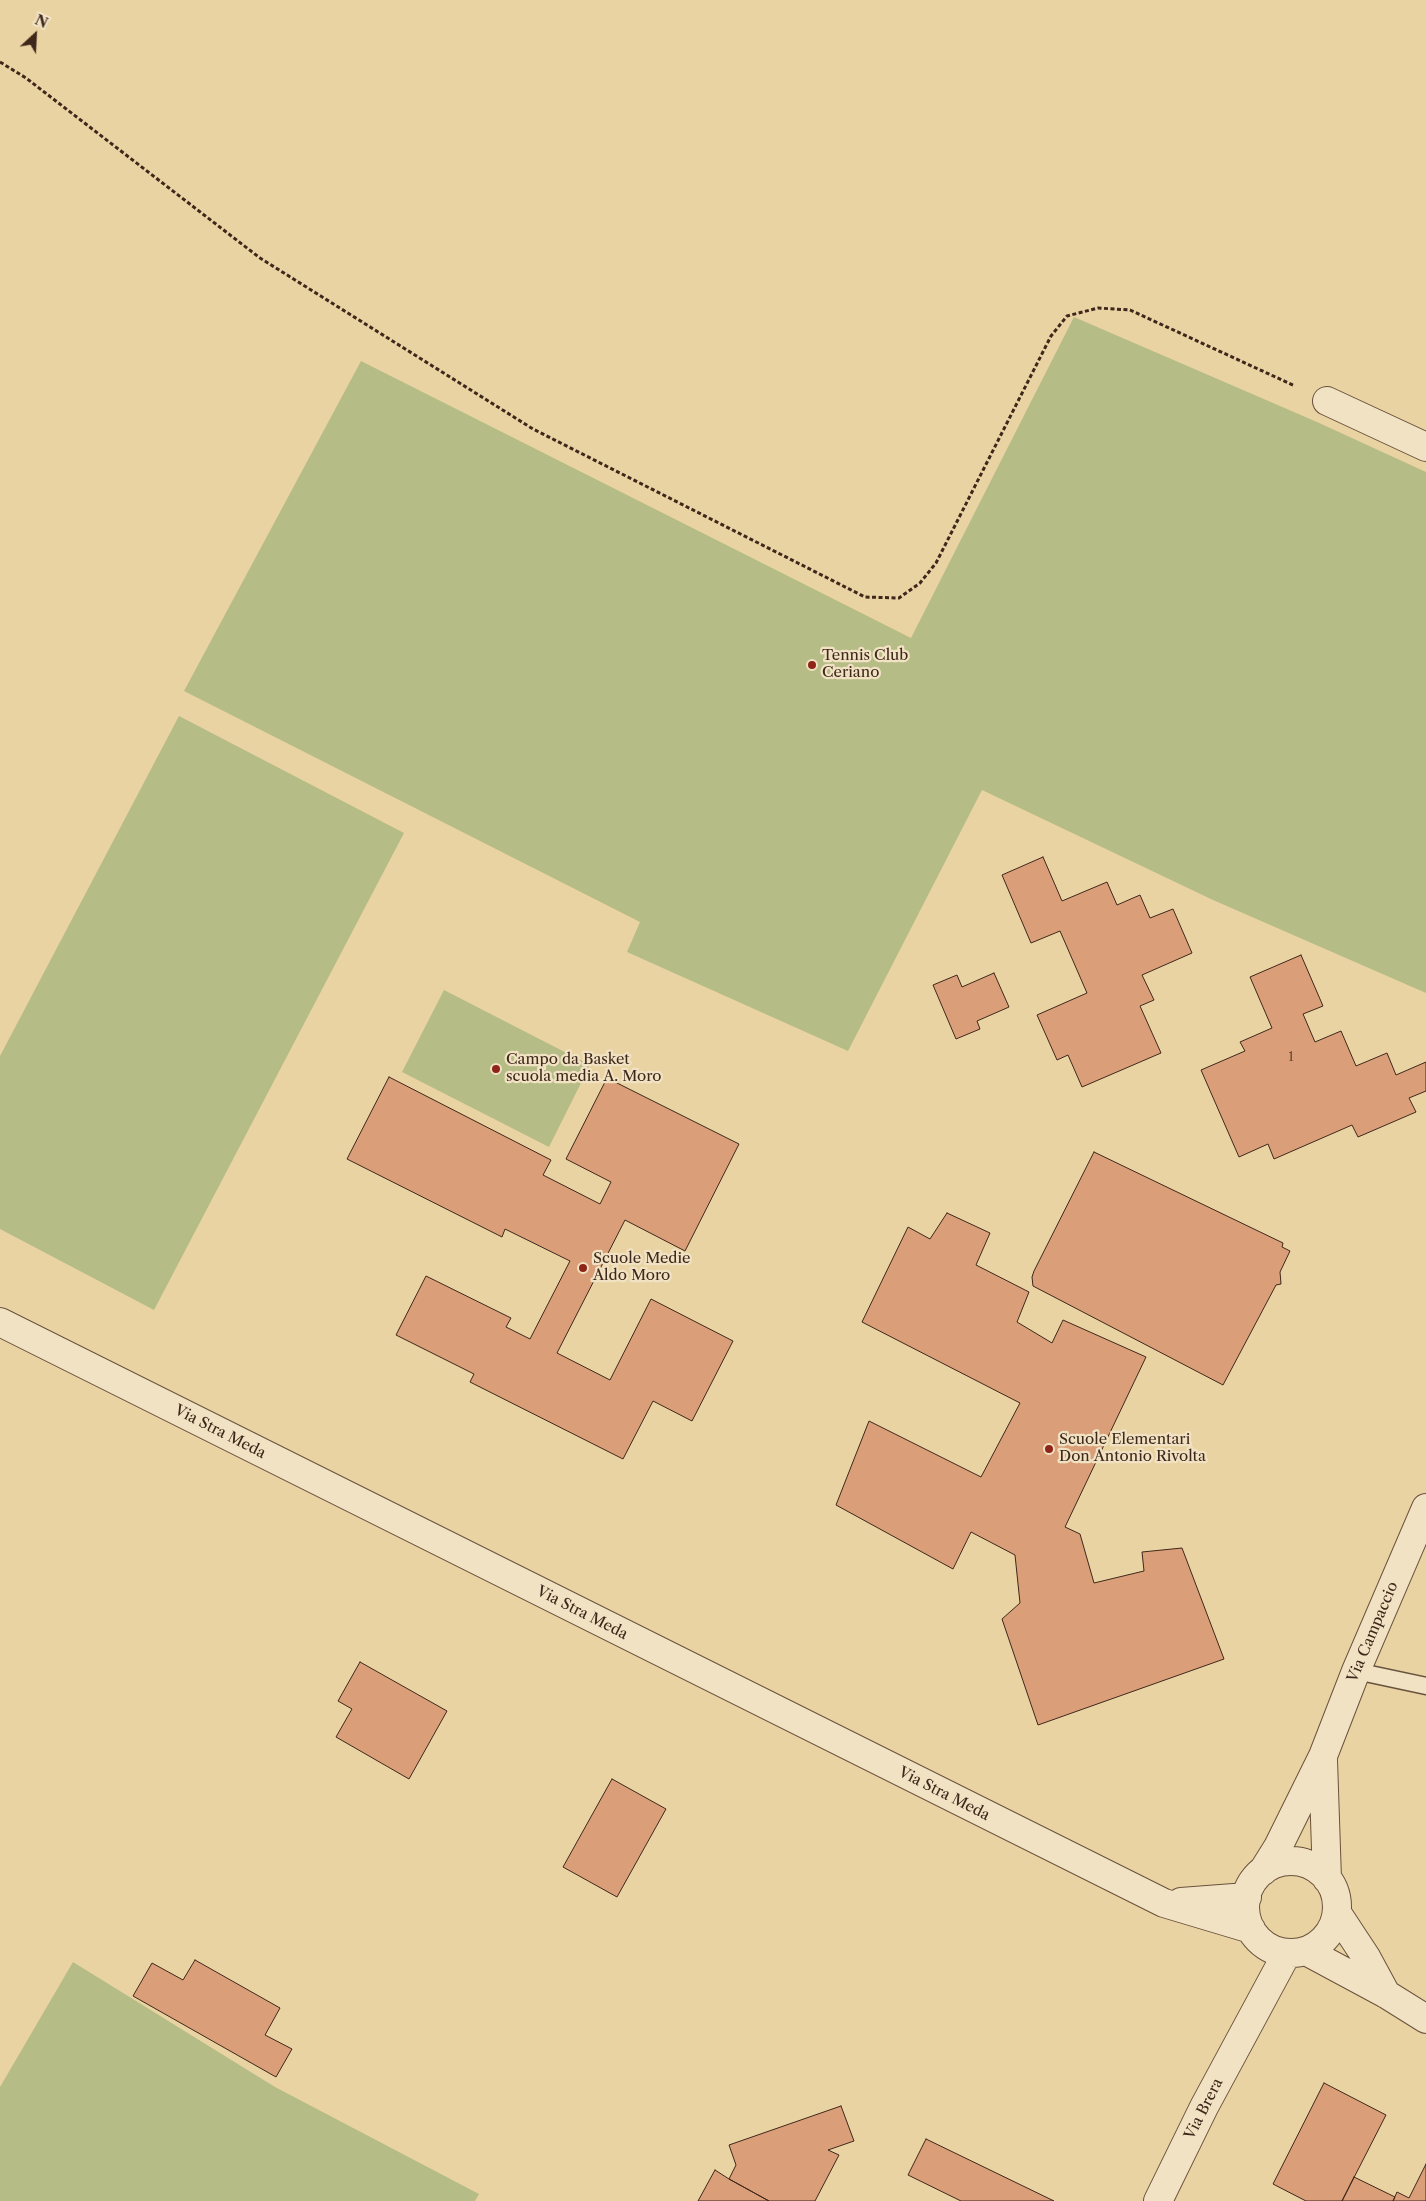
<!DOCTYPE html>
<style>
body{margin:0}
#map{position:relative;width:1426px;height:2201px;overflow:hidden;background:#ead3a2;font-family:"Libre Caslon Text",serif}
canvas{display:block}
.north{position:absolute;left:10px;top:10px;width:50px;height:50px;-webkit-text-stroke:4px #f1e2c3;paint-order:stroke;rotate:25deg;font-size:14px;font-weight:700;line-height:20px;text-align:center;color:#3e271b}
.north::after{content:'';display:block;margin:auto;width:18px;height:22px;background:#3e271b;clip-path:polygon(50% 0,100% 100%,50% 72%,0 100%)}
</style>
<div id="map">
<canvas width="1426" height="2201"></canvas>
<div class="north">N</div>
</div>
<script>
const c = document.querySelector('canvas').getContext('2d');
c.lineJoin = 'round';
function fill(path, color) {
  c.fillStyle = color;
  c.fill(path, 'evenodd');
}
function toPath(rows) {
  const path = new Path2D();
  for (const r of rows) {
    if (r.length === 3) {
      path.moveTo(r[0] + r[2], r[1]);
      path.arc(r[0], r[1], r[2], 0, 2 * Math.PI);
      continue;
    }
    path.moveTo(r[0], r[1]);
    for (let i = 2; i < r.length; i += 2) path.lineTo(r[i], r[i + 1]);
  }
  return path;
}
function stroke(path, color, width, dash) {
  c.strokeStyle = color;
  c.lineWidth = width;
  c.lineCap = dash ? 'butt' : 'round';
  c.setLineDash(dash || []);
  c.stroke(path);
}
function drawText(font, color, halo, rows, align = 'center') {
  c.font = font + ' "Libre Caslon Text",serif';
  c.lineWidth = 4.5;
  c.setLineDash([]);
  c.textBaseline = 'middle';
  c.strokeStyle = halo;
  c.fillStyle = color;
  for (const [text, x, y, turn = 0] of rows) {
    c.save();
    c.translate(x, y);
    c.rotate((+turn || 0) * Math.PI / 180);
    c.textAlign = isNaN(turn) ? turn : align;
    if (halo) c.strokeText(text, 0, 0);
    c.fillText(text, 0, 0);
    c.restore();
  }
}
fill(toPath([
 [1074,317,1317,422,1426,472,1426,993,1213,900,982,790,848,1051,627,952,640,922,184,691,361,361,911,638],
 [179,716,404,833,154,1310,0,1229,0,1056],
 [444,990,590,1065,549,1147,402,1072],
 [73,1962,275,2087,479,2194,475,2201,0,2201,0,2087]
]), '#b5bc86');
const building = toPath([
 [1043,857,1062,901,1107,882,1117,905,1140,895,1150,918,1173,909,1192,953,1142,975,1154,1000,1140,1006,1161,1053,1082,1087,1068,1055,1057,1060,1037,1015,1087,993,1060,931,1031,943,1002,875,1043,857],
 [1301,955,1323,1006,1303,1014,1315,1042,1341,1031,1356,1066,1387,1053,1396,1075,1426,1062,1426,1091,1409,1098,1416,1112,1358,1137,1352,1125,1274,1159,1268,1144,1239,1157,1201,1070,1245,1051,1240,1042,1272,1028,1250,977,1301,955],
 [994,973,1009,1007,977,1021,980,1029,956,1039,933,985,957,975,962,987,994,973],
 [389,1077,551,1160,543,1175,600,1204,611,1182,566,1159,607,1078,739,1144,685,1251,625,1220,557,1353,610,1380,651,1299,733,1341,692,1421,653,1401,623,1459,470,1382,474,1374,396,1335,426,1276,511,1318,506,1327,530,1339,570,1261,505,1229,502,1237,347,1159,389,1077],
 [1094,1152,1283,1243,1282,1247,1290,1251,1280,1272,1281,1284,1276,1285,1223,1385,1033,1286,1032,1277,1034,1271,1094,1152],
 [947,1213,990,1233,976,1265,1029,1292,1017,1322,1052,1343,1063,1320,1146,1357,1065,1527,1080,1534,1094,1583,1144,1571,1142,1552,1182,1548,1224,1659,1038,1725,1002,1619,1020,1603,1015,1555,971,1532,953,1569,836,1505,869,1421,981,1477,1020,1403,862,1322,908,1227,930,1239,947,1213],
 [360,1662,447,1711,409,1779,336,1737,352,1709,338,1701,360,1662],
 [612,1779,666,1809,617,1897,563,1867,612,1779],
 [195,1960,280,2008,265,2035,292,2049,276,2077,133,1996,152,1963,183,1980,195,1960],
 [1324,2083,1386,2115,1342,2201,1306,2201,1273,2184,1324,2083],
 [841,2106,854,2141,828,2150,839,2155,815,2201,769,2201,729,2179,736,2165,729,2145,841,2106],
 [926,2139,1054,2201,961,2201,908,2175,926,2139],
 [1426,2164,1426,2201,1393,2201,1397,2192,1409,2198,1426,2164],
 [715,2170,729,2179,769,2201,698,2201,715,2170],
 [1354,2177,1395,2197,1393,2201,1342,2201,1354,2177]
]);
fill(building, '#da9f79');
stroke(building, '#3e271b', 1);
const lane = toPath([
 [1356,1671,1426,1686]
]);
const street = toPath([
 [1327,401,1426,447],
 [0,1322,1164,1903,1251,1929],
 [1323,1760,1327,1879],
 [1291,1907,46],
 [1263,1871,1278,1847,1323,1756,1356,1671,1426,1508],
 [1181,1902,1247,1897],
 [1337,1913,1366,1957,1386,1994],
 [1306,1951,1386,1994,1426,2019],
 [1158,2201,1204,2107,1287,1953]
]);
stroke(lane, '#69523d', 19);
stroke(street, '#69523d', 30);
stroke(toPath([
 [0,62,26,78,260,258,533,429,865,597,899,598,920,583,936,563,1051,336,1067,316,1098,308,1130,310,1295,386]
]), '#3e271b', 3, [4, 2.5]);
stroke(lane, '#f1e2c3', 16);
stroke(street, '#f1e2c3', 28);
for (const [x, y, r, color] of [
 [812,665,5,"#8f2418"],
 [496,1069,5,"#8f2418"],
 [583,1268,5,"#8f2418"],
 [1049,1449,5,"#8f2418"]
]) {
  const dot = new Path2D();
  dot.arc(x, y, r, 0, 2 * Math.PI);
  c.fillStyle = color;
  c.fill(dot);
  stroke(dot, '#f1e2c3', 2);
}
drawText('12px', '#654532', null, [
 ["1",1291,1058]
]);
drawText('15px', '#3e271b', '#f1e2c3', [
 ["Tennis Club",822,656],
 ["Ceriano",822,673],
 ["Campo da Basket",506,1060],
 ["scuola media A. Moro",506,1077],
 ["Scuole Medie",593,1259],
 ["Aldo Moro",593,1276],
 ["Scuole Elementari",1059,1440],
 ["Don Antonio Rivolta",1059,1457]
], 'left');
drawText('15px', '#3e271b', '#f1e2c3', [
 ["Via Stra Meda",220,1432,27],
 ["Via Stra Meda",582,1613,27],
 ["Via Campaccio",1373,1632,-67],
 ["Via Stra Meda",944,1794,27],
 ["Via Brera",1204,2109,-63]
]);
</script>
